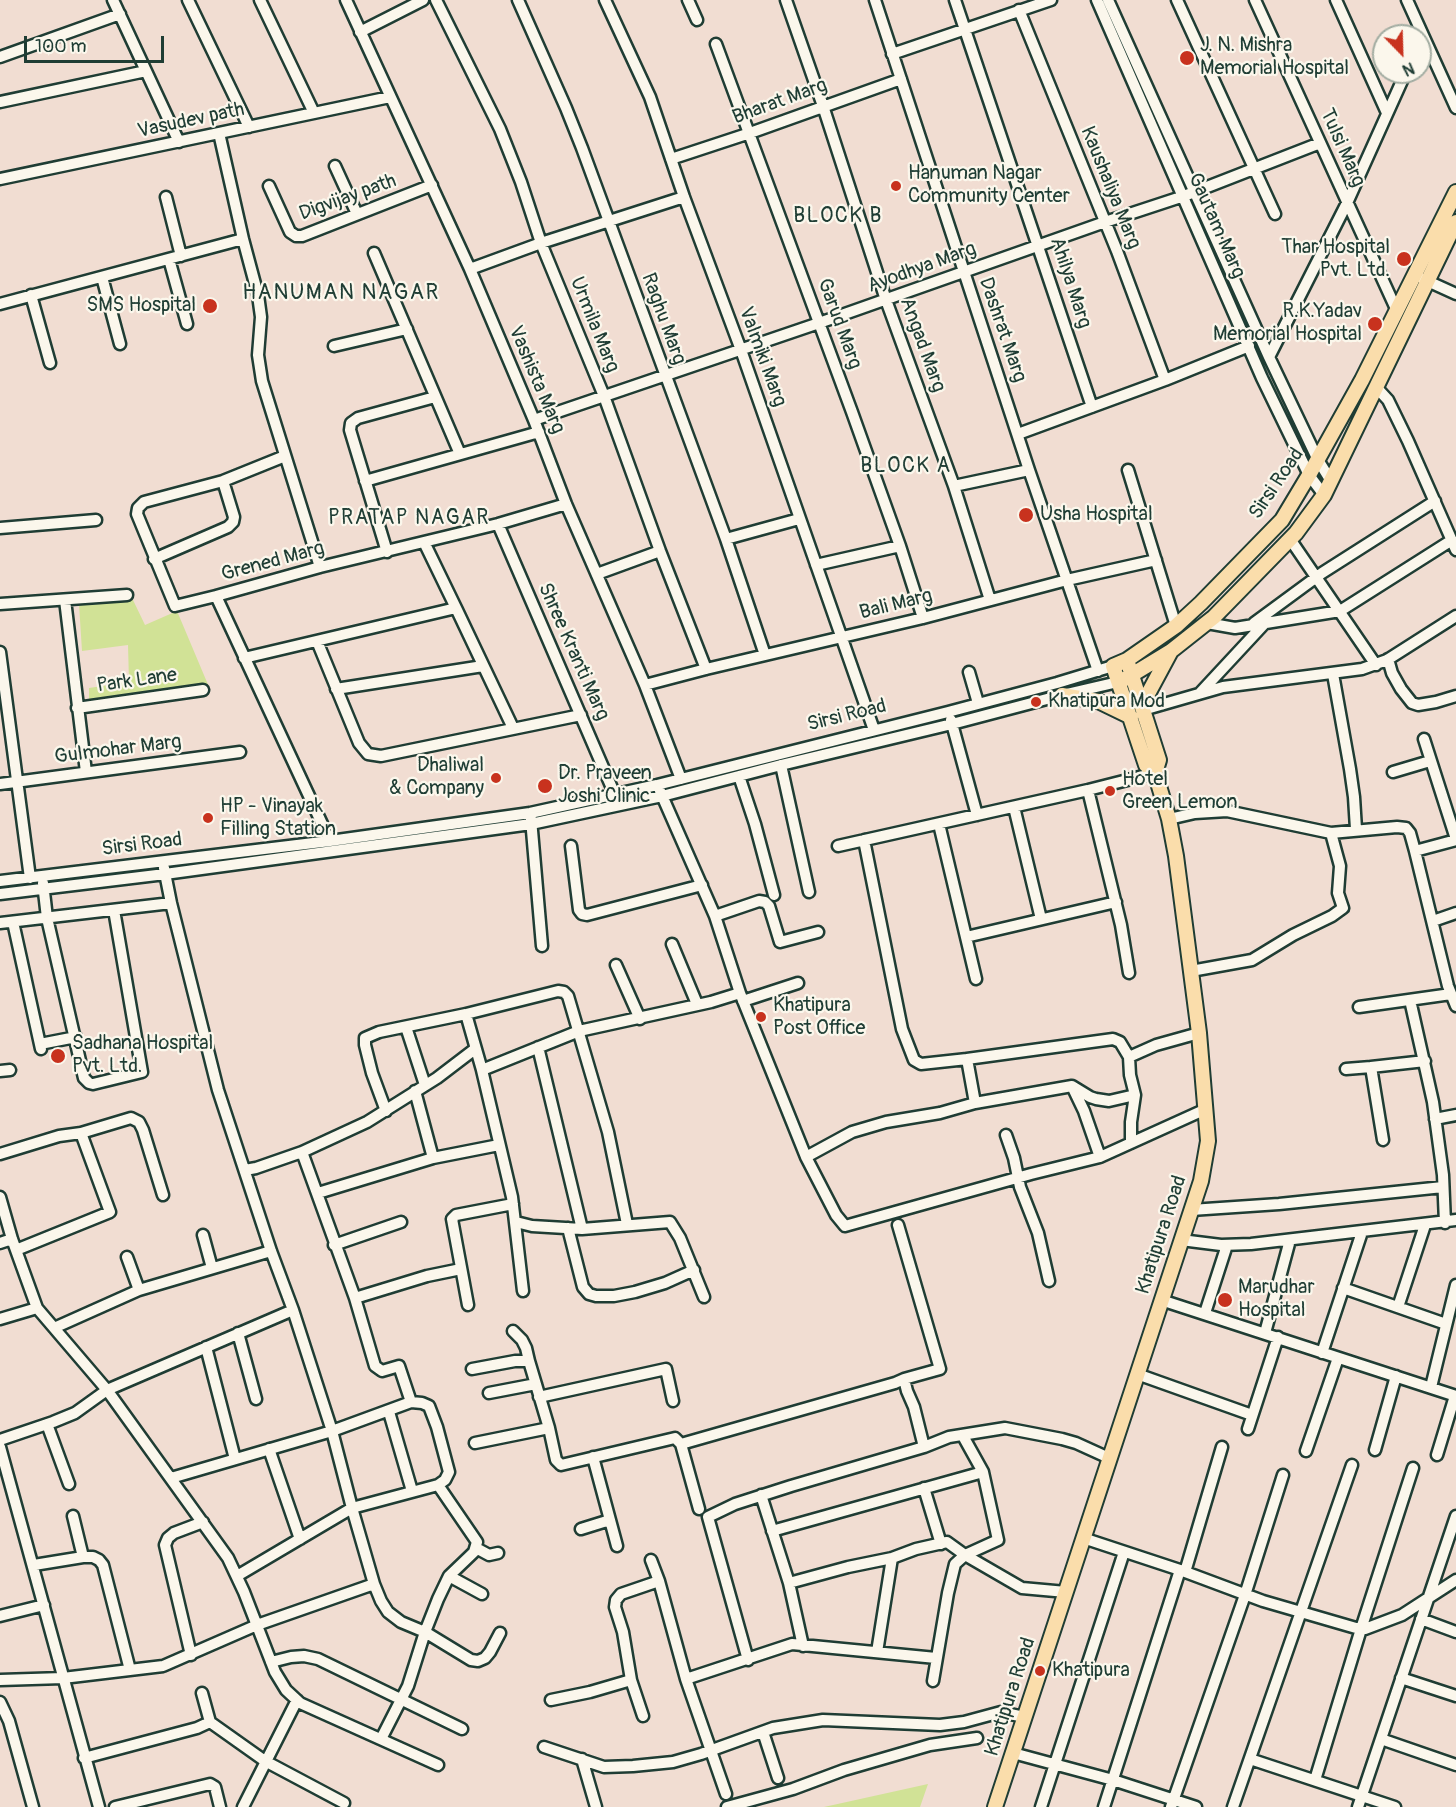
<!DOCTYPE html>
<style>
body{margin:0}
#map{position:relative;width:1456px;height:1807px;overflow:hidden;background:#f1ddd2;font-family:Pangolin,sans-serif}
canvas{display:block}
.north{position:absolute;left:1372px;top:24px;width:60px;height:60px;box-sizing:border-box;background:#fbf7ec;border:2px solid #a3ada2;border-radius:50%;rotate:157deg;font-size:16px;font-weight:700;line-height:24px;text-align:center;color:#1f3d34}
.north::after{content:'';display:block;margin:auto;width:21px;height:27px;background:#c8321e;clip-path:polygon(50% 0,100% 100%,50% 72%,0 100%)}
.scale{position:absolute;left:24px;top:36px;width:140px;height:27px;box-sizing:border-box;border:3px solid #1f3d34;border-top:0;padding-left:8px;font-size:18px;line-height:21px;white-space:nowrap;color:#1f3d34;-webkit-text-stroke:4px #fbf7ec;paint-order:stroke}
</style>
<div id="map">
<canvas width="1456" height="1807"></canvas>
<div class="north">N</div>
<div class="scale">100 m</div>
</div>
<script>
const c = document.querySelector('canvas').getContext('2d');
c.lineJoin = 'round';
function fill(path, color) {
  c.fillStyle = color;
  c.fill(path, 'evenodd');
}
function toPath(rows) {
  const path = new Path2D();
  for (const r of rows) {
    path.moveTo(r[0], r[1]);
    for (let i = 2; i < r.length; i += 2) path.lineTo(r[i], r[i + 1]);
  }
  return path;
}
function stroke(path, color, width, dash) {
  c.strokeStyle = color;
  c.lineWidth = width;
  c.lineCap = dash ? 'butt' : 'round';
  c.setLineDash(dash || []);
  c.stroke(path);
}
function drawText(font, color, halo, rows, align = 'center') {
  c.font = font + ' Pangolin,sans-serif';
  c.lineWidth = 4.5;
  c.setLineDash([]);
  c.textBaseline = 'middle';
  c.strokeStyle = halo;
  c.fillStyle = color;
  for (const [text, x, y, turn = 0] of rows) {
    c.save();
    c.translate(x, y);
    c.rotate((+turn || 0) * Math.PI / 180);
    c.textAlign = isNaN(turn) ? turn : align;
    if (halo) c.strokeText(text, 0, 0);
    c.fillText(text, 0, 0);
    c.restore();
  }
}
fill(toPath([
 [133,600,145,625,177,611,209,687,89,702,89,688,129,682,128,645,82,651,79,604],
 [928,1784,920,1807,824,1807]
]), '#d1e296');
const minor = toPath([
 [113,0,179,142],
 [188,0,249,127],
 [260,0,314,113],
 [346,0,470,269,534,420,566,504,645,685,681,779],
 [436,0,500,129,521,182,541,243,604,396,660,551,706,669],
 [518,0,566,108,582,148,726,539,765,655],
 [605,0,650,97,684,197,741,350,874,730],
 [688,0,697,20],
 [786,0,823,106,886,300,954,486,990,600],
 [875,0,1029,470,1098,671],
 [955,0,1092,407],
 [1097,0,1262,378,1309,475,1324,495],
 [1108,0,1269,357,1318,460,1331,481],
 [1177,0,1275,214],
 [1255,0,1397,311],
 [1336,0,1387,113],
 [1407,0,1456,108],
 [1019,10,1117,251,1165,380],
 [360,32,423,0],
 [716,44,852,412,900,546,923,618],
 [892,54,1051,0],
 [0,57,120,14],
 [0,102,146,71],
 [219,133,243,239,258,295,261,317,258,355,262,381,320,567],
 [671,159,750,133,901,79],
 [335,166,357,214],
 [0,179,390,97],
 [269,186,290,232,296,236,302,236,432,185],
 [166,197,181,256],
 [374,253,460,454],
 [169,259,187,324],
 [470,269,541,243,684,197],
 [102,277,120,344],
 [1423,279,1456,294],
 [31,295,50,363],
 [0,304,243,239],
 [334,346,407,329],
 [1269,357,1347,203,1406,72],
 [1376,387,1388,400,1408,441,1456,550],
 [534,420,819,323,1105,222,1184,196,1320,143],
 [1018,434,1165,380,1249,346],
 [1128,470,1176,626],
 [365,481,539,432],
 [954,486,1029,470],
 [498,524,615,795],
 [0,528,96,520],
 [726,539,799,519],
 [1290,539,1376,665],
 [424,542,456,608],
 [387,552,350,430,351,423,358,418,435,397],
 [154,559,228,527,233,522,234,517,223,481],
 [816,565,900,546],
 [597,574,660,551],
 [216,596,175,606,137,514,138,508,144,502,223,481,285,456],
 [65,600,86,772],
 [0,604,127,595],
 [1207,623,1235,628,1340,611,1452,540],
 [1254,623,1322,573,1435,501],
 [317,641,359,743,368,754,381,756,581,715],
 [0,652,30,878],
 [244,658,456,608,513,728],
 [1388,659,1392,673,1401,689,1412,703,1418,705,1436,702,1456,696],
 [969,672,978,703],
 [1333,674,1350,769,1354,797,1356,829],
 [645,685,706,669,923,618,1067,580,1156,560],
 [336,689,483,666],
 [1200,693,1265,623],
 [77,708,203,690],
 [1143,710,1223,687,1362,669,1387,660,1456,616],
 [951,720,977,815],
 [1424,739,1456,839],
 [781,765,809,892],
 [1393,772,1430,761],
 [739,776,755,824,774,895],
 [0,784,240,752],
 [1088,790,1121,925,1129,973],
 [660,791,715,916,740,993,806,1157,836,1215,845,1226,1031,1174,1100,1157,1206,1109],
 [1014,807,1041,919],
 [531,819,542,946],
 [1169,819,1195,813,1227,811,1331,833,1397,827,1406,828,1410,833,1415,851,1456,840],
 [939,824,976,979],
 [864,840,902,1029,914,1060,921,1064,967,1059,1113,1039,1120,1042,1129,1057,1156,1045,1199,1033],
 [330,841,216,596,320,567,498,524,566,504],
 [571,846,579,910,582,914,587,915,702,885],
 [838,846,1088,790,1155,773],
 [1415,851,1448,986,1456,1006],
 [164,868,171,903,218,1090,271,1251,293,1310,332,1431,352,1508,374,1584,381,1601,388,1612,401,1622,425,1632,471,1660,478,1661,485,1658,490,1652,500,1633],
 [0,881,330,841,530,813,657,785,948,712,1057,683,1113,666],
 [43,883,47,918,84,1078,89,1083,93,1084,142,1072,114,910],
 [0,894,165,874,531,824,662,796,781,765,952,724,1062,695,1118,682],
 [715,916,759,901,765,902,769,906,780,942,818,932],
 [1433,921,1456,913],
 [13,922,41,1049],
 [0,923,171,903],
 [966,937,1116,902],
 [672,944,697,1004],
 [616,965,640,1019],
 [1191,971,1252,960,1293,935,1332,916,1343,908,1338,893,1340,866,1331,833],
 [1410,1000,1433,1102,1443,1175,1445,1223],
 [743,1001,798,983],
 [1359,1007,1451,994],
 [466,1014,482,1070,512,1197,523,1291],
 [406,1027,425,1085],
 [40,1044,76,1037],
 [538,1047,582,1229],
 [1129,1057,1130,1075,1135,1095,1131,1122,1131,1143],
 [967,1059,975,1103],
 [1346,1069,1371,1067],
 [482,1070,579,1031,711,1002,740,993],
 [0,1071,10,1070],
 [1072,1086,1084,1111,1100,1157],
 [415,1091,433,1158],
 [386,1111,372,1073,365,1045,365,1038,379,1032,466,1014,558,991,564,992,568,996,608,1132,627,1224],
 [1435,1119,1456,1115],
 [81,1133,131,1118,139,1122,143,1130,163,1195],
 [1006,1135,1014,1158,1020,1187,1038,1233,1049,1281],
 [1383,1140,1371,1067,1425,1061],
 [302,1152,355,1298,375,1366,382,1371,399,1366,411,1402],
 [0,1154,59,1136,81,1133,110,1212,16,1250],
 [806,1157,852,1132,886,1122,940,1113,975,1103,1072,1086,1090,1097,1096,1099,1109,1101,1135,1095],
 [245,1170,256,1168,302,1152,367,1122,437,1078,475,1049],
 [318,1193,433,1158,499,1145],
 [0,1197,12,1239,37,1308,107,1390,228,1558,244,1592,275,1672,286,1690,300,1703,438,1765],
 [1191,1210,1279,1204,1443,1187],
 [516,1222,532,1226,582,1229,670,1222,680,1238,704,1297],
 [898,1225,940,1369,904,1379],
 [568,1228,583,1287,589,1294,596,1296,614,1296,635,1292,665,1283,694,1270],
 [203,1235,212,1268],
 [1181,1240,1221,1245,1251,1244,1456,1220],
 [0,1243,12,1239],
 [334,1245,401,1222],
 [127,1257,139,1290],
 [1343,1288,1446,1324],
 [355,1298,427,1276,461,1269],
 [1161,1300,1456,1396],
 [468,1305,452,1219,456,1215,513,1204],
 [1398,1307,1425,1225],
 [1205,1313,1227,1245],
 [0,1319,37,1308],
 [54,1328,139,1290,271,1251],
 [513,1331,522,1340,526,1348,529,1361],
 [238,1333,256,1399],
 [1265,1333,1290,1240],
 [206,1347,235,1459],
 [1322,1353,1362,1232],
 [472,1369,515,1361,529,1361,549,1428,556,1460,561,1465,675,1438,681,1444,895,1383,904,1379,907,1391,914,1407,924,1447],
 [1137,1374,1252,1415],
 [1431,1387,1456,1285],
 [489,1393,536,1384],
 [539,1397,666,1369,673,1401],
 [389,1412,412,1491],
 [47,1424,69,1484],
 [1248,1429,1278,1337],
 [0,1440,53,1422,75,1413,107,1390,293,1310],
 [475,1443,549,1428],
 [681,1444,699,1509],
 [0,1447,99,1807],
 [269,1449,300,1539],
 [1375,1450,1396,1376],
 [1306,1451,1338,1358],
 [1437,1455,1455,1396],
 [593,1457,617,1546],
 [171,1478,332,1431,411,1402,422,1403,429,1406,437,1427,449,1472,445,1480,438,1485,352,1508,237,1576],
 [438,1485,477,1542,474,1552,449,1576,482,1594],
 [924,1488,941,1544],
 [761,1495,789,1583,803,1646],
 [73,1516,83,1557],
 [581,1529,610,1520],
 [772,1531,983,1472],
 [1083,1538,1180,1570,1263,1601,1356,1628,1365,1629,1402,1615,1456,1580],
 [476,1548,489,1555,498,1553],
 [651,1560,659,1581],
 [34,1565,83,1557,93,1557,99,1560,103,1565,130,1670],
 [1185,1572,1222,1447],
 [789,1583,848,1567,892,1558,916,1549,947,1542,965,1555,1022,1588,1066,1592],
 [0,1616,44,1605],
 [1421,1619,1456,1632],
 [877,1652,892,1558],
 [191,1655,165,1545,168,1538,174,1533,203,1522],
 [748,1660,708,1517,735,1504,791,1486,924,1447,949,1437,1005,1428,1062,1439,1076,1443,1109,1458],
 [271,1662,291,1657,304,1656,318,1659,462,1729],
 [1401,1678,1456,1696],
 [686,1679,792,1644,936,1658],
 [0,1680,63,1678,163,1666,257,1625,374,1584],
 [933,1681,948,1593,955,1564,965,1555,998,1540,983,1472,963,1436],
 [202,1693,210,1722,265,1761,344,1803],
 [551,1700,590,1692,631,1680],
 [0,1702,9,1721,33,1807],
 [643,1716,631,1680,623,1632,615,1607,616,1600,621,1594,659,1581,686,1679,726,1794],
 [763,1732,778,1778],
 [381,1739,408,1686,425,1632,438,1599,449,1576],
 [1381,1739,1456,1765],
 [544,1747,604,1767,633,1766,673,1762,701,1754,773,1728,823,1720,940,1725,964,1722,1001,1712,1024,1717],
 [1013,1753,1113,1780,1196,1807],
 [84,1758,197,1728,210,1722],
 [582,1759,596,1807],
 [1250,1759,1395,1807],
 [1315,1780,1361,1629,1413,1468],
 [115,1807,210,1784,215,1787,220,1807],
 [243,1807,297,1700],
 [727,1807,793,1789,844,1770,930,1745,977,1738],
 [1041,1807,1124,1552],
 [1104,1807,1180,1570],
 [1171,1807,1245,1595,1283,1475],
 [1233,1807,1352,1465],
 [1358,1807,1456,1516]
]);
const major = toPath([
 [1125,679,1171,651,1214,617,1296,533,1324,495,1456,222],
 [1062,695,1098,701,1131,717],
 [1142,705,1171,651],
 [1155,773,1146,765,1113,666,1127,660,1176,626,1201,603,1282,520,1309,475,1362,380,1456,192],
 [995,1807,1201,1181,1208,1141,1199,1033,1176,856,1169,819,1155,773,1159,760,1127,660]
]);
stroke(minor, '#1f3d34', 15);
stroke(major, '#1f3d34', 18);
stroke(minor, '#fbf7ec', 10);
stroke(major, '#faddab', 14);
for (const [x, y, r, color] of [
 [1187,58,8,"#c8321e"],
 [896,186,6,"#c8321e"],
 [1404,259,8,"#c8321e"],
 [210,306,8,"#c8321e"],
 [1375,324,8,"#c8321e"],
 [1026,515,8,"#c8321e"],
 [1036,702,6,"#c8321e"],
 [496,778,6,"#c8321e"],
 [545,786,8,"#c8321e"],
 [1110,791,6,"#c8321e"],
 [208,818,6,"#c8321e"],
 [761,1017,6,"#c8321e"],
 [58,1056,8,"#c8321e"],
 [1225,1300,8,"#c8321e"],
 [1040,1671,6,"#c8321e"]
]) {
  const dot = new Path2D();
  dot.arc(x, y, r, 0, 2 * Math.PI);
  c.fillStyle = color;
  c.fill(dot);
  stroke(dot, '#fbf7ec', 2);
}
drawText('20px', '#1f3d34', '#fbf7ec', [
 ["J. N. Mishra",1200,46],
 ["Memorial Hospital",1200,69],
 ["Hanuman Nagar",908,174],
 ["Community Center",908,197],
 ["Thar Hospital",1390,248,"right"],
 ["Pvt. Ltd.",1390,271,"right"],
 ["SMS Hospital",196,306,"right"],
 ["R.K.Yadav",1362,312,"right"],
 ["Memorial Hospital",1362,335,"right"],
 ["Usha Hospital",1040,515],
 ["Khatipura Mod",1048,702],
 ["Dhaliwal",484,766,"right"],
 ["& Company",484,789,"right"],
 ["Dr. Praveen",558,774],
 ["Joshi Clinic",558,797],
 ["Hotel",1122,780],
 ["Green Lemon",1122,803],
 ["HP - Vinayak",220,807],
 ["Filling Station",220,830],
 ["Khatipura",773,1006],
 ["Post Office",773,1029],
 ["Sadhana Hospital",72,1044],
 ["Pvt. Ltd.",72,1067],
 ["Marudhar",1238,1288],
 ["Hospital",1238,1311],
 ["Khatipura",1052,1671]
], 'left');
drawText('20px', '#1f3d34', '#fbf7ec', [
 ["Bharat Marg",780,102,-20],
 ["Vasudev path",191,121,-12],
 ["Tulsi Marg",1342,148,66],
 ["Kaushaliya Marg",1110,188,68],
 ["Digvijay path",348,198,-20],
 ["Gautam Marg",1216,226,66],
 ["Ayodhya Marg",922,268,-20],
 ["Ahilya Marg",1070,283,72],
 ["Raghu Marg",663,319,70],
 ["Garud Marg",839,324,70],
 ["Urmila Marg",594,325,68],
 ["Dashrat Marg",1002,330,71],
 ["Angad Marg",922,345,70],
 ["Valmiki Marg",762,357,70],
 ["Vashista Marg",536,380,67],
 ["Sirsi Road",1277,484,-56],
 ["Grened Marg",273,562,-15],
 ["Bali Marg",896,605,-14],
 ["Shree Kranti Marg",573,652,66],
 ["Park Lane",137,681,-8],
 ["Sirsi Road",847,716,-14],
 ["Gulmohar Marg",118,750,-7],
 ["Sirsi Road",142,845,-7],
 ["Khatipura Road",1162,1235,-72],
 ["Khatipura Road",1011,1697,-72]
]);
c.letterSpacing = '1.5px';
drawText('21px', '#1f3d34', '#fbf7ec', [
 ["BLOCK B",838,217],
 ["BLOCK A",906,467],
 ["PRATAP NAGAR",409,519]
]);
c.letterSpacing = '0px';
c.letterSpacing = '1.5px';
drawText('22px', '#1f3d34', '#fbf7ec', [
 ["HANUMAN NAGAR",341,293]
]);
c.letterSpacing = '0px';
</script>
